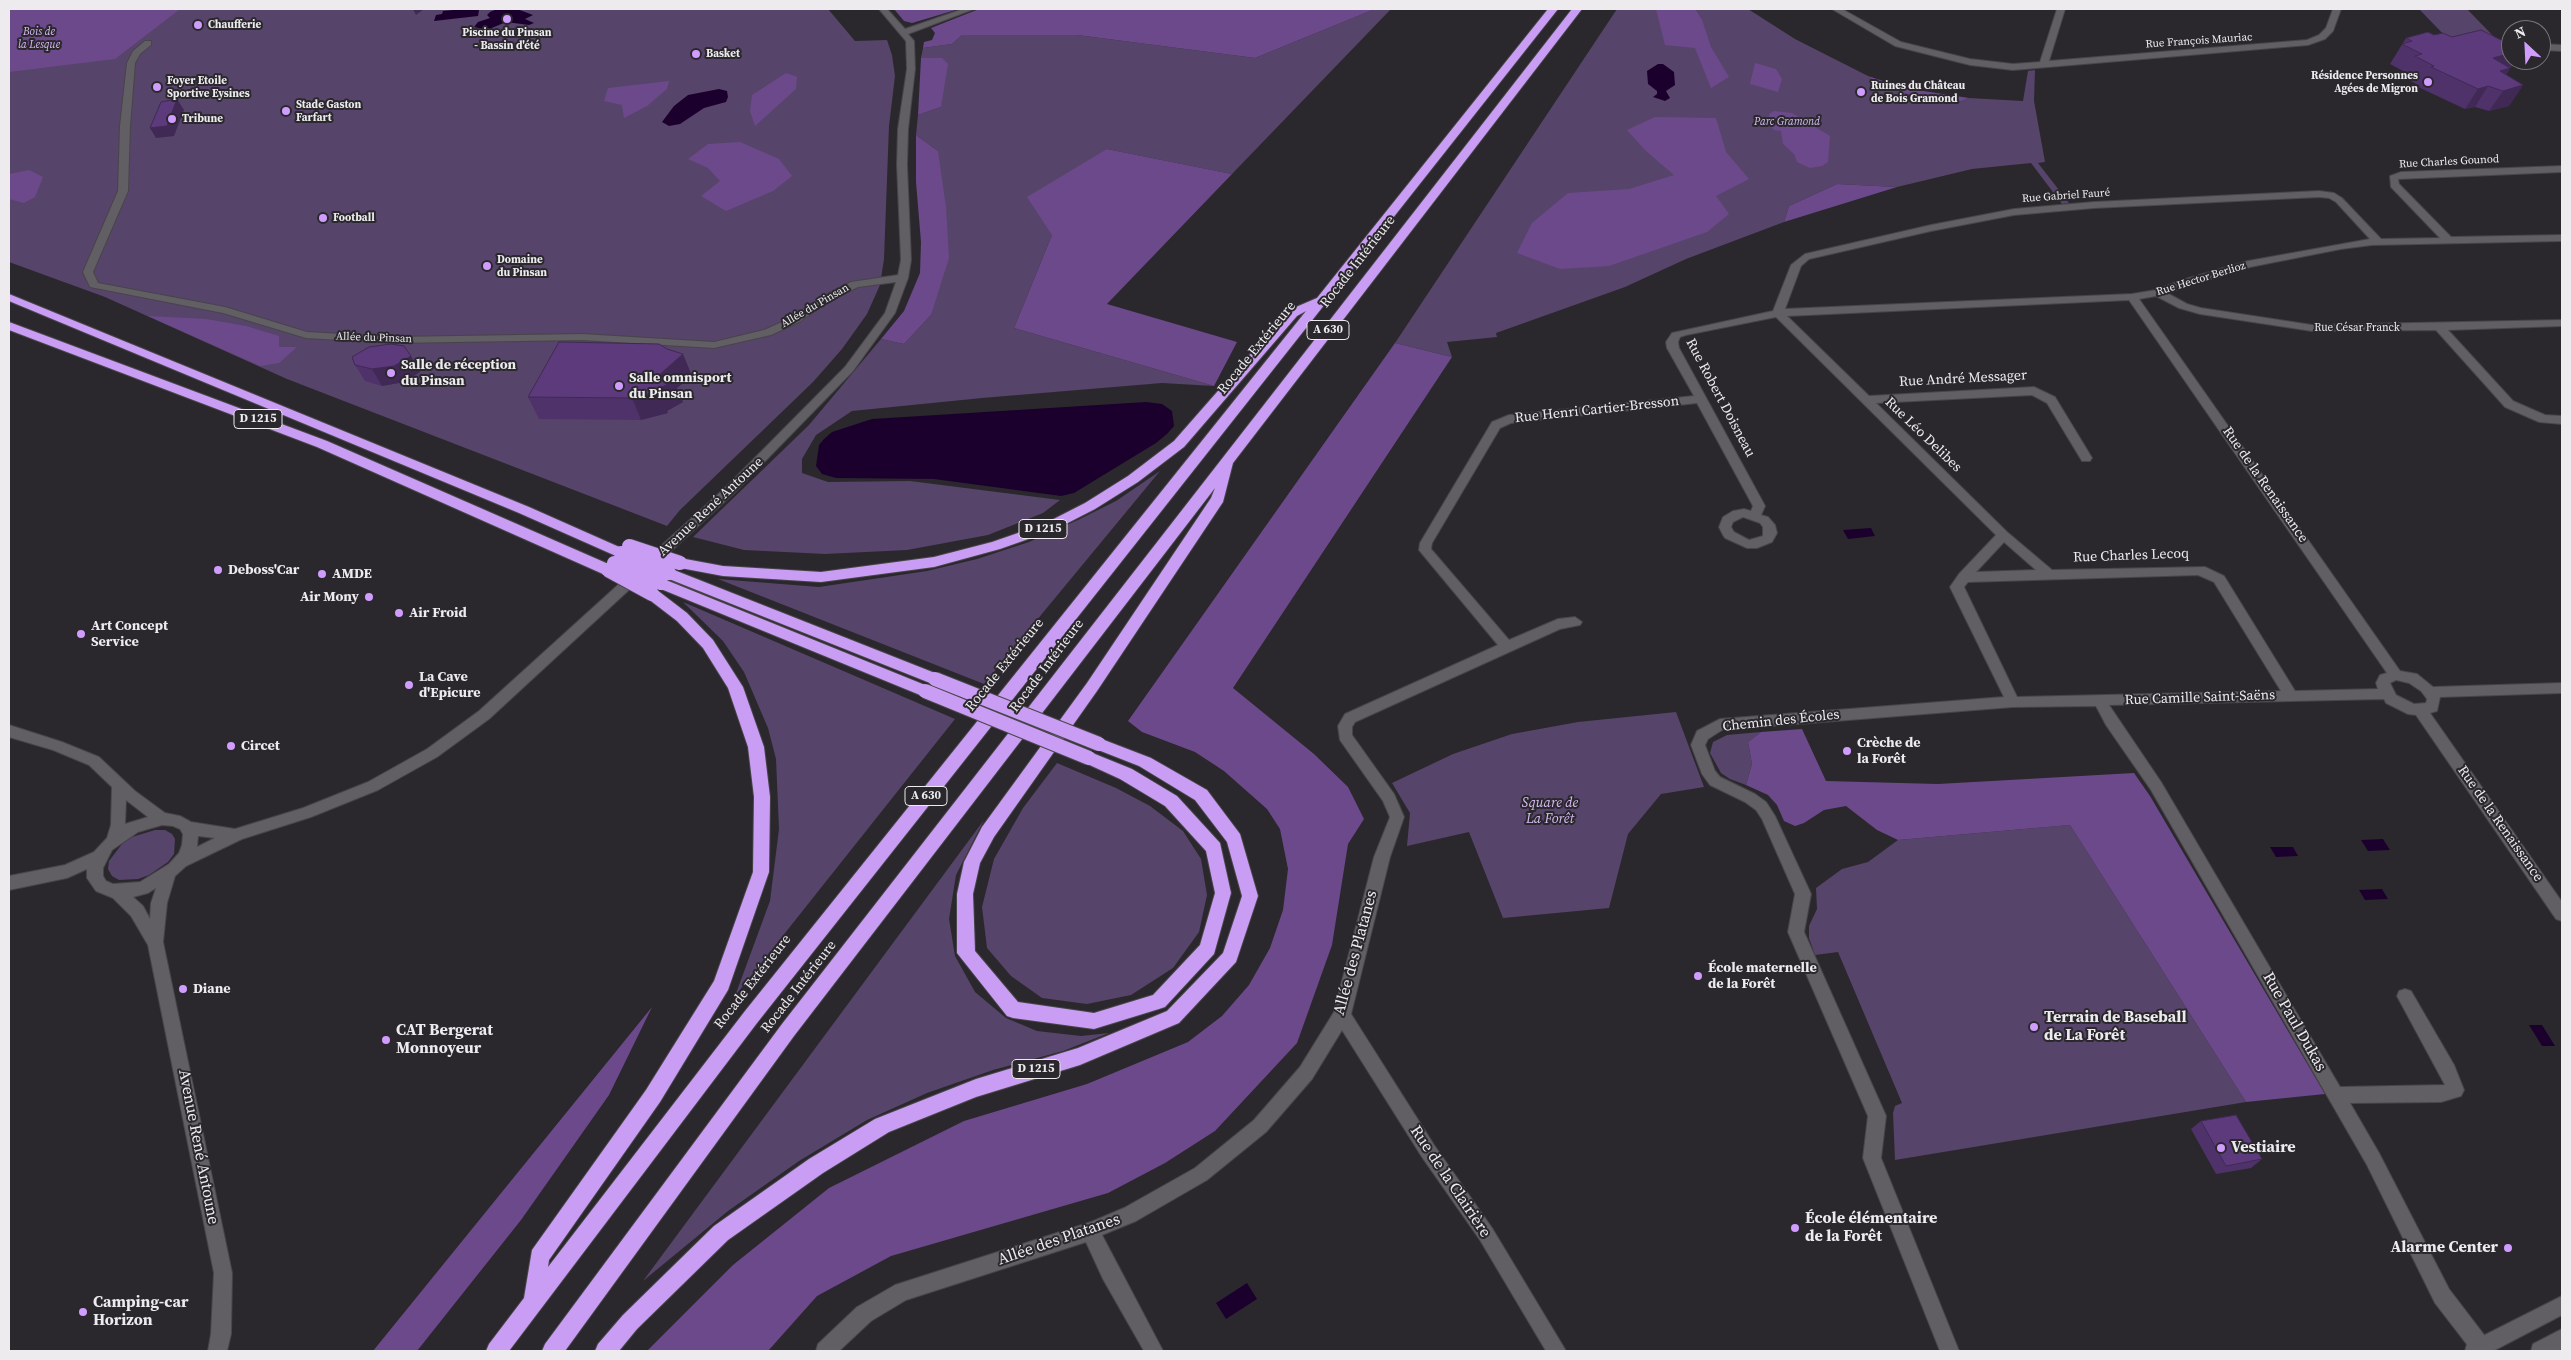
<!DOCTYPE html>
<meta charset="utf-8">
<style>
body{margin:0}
#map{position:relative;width:2571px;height:1360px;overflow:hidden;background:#2a282d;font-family:"Source Serif 4",serif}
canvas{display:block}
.frame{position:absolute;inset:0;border:10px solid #edebee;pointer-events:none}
.north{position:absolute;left:2501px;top:20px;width:50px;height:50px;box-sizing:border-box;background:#2a282d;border:1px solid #78767a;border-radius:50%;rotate:335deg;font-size:14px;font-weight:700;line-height:20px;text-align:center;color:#edebee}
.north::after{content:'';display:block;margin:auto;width:18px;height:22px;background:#d09dff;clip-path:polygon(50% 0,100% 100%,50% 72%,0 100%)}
</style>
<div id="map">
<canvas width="2571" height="1360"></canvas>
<div class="frame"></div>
<div class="north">N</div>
</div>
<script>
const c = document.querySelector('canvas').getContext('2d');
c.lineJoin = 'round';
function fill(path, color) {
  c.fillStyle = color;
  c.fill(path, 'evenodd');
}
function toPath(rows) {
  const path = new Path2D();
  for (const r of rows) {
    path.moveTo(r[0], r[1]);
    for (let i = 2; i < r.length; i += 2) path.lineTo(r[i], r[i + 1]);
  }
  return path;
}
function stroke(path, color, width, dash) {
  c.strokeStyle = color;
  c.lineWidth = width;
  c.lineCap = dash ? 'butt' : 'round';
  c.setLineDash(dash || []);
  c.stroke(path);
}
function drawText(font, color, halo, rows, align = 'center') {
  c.font = font + ' "Source Serif 4",serif';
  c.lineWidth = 4;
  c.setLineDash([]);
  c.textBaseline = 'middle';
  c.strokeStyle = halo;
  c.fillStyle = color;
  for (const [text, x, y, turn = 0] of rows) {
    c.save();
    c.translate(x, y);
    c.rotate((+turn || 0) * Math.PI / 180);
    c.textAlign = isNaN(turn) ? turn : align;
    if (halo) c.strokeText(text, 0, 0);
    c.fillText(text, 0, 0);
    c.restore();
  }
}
fill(toPath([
 [9,9,828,9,855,41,887,40,892,55,895,76,889,126,884,259,880,285,867,314,842,349,813,382,680,510,667,526,287,379,105,297,9,262],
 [1375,9,1391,9,1232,174,1107,149,1052,235,1014,328,1214,386,1162,383,982,398,852,411,816,435,802,459,802,473,828,482,910,481,1060,500,1043,513,988,535,907,550,825,554,744,550,693,537,809,425,881,339,904,344,931,315,938,151,916,135,918,115,941,107,942,58,921,58,923,48,952,44,962,35,1077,35,1255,58],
 [1617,9,1748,9,1795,39,1868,76,1882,87,1957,103,1969,98,2023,101,2028,71,2035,70,2034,101,2045,162,2038,163,2069,203,2062,204,2031,163,1972,169,1897,187,1837,184,1789,206,1784,222,1686,259,1625,287,1496,333,1497,337,1447,342,1452,357,1395,343],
 [2419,9,2467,9,2499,42,2448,39],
 [1160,471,984,684,718,579,819,587,927,571,977,559,1029,542,1078,520,1116,501],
 [683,602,955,719,735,996,770,901,779,829,776,759,768,728,744,672,723,641],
 [1676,712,1704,787,1661,794,1628,834,1609,908,1503,918,1469,832,1407,846,1410,813,1392,783,1453,754,1512,734,1578,722],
 [1761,732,1748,742,1752,764,1746,785,1730,779,1721,773,1710,753,1713,742,1727,735],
 [1057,763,1116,788,1150,806,1183,831,1201,859,1207,895,1199,932,1173,968,1131,995,1087,1004,1042,998,1011,976,987,948,982,907,994,859,1023,808],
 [984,820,956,875,949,919,955,956,975,992,1006,1018,1037,1031,1081,1036,1109,1033,1063,1051,993,1070,927,1093,867,1120,799,1161,728,1211,643,1281],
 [2070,825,2246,1102,1895,1160,1893,1113,1895,1106,1902,1103,1838,952,1815,955,1809,938,1809,926,1817,909,1816,888,1842,869,1868,862,1898,840],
 [155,830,165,830,172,834,175,839,174,854,168,862,149,875,138,879,119,880,112,876,108,869,109,861,122,844,132,837]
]), '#57446a');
fill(toPath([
 [9,9,180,9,115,59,9,72],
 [894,9,959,9,912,23,904,21],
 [979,9,1375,9,1255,58,1077,35,962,35,952,44,923,48,924,42,932,40,935,33,931,28],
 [1656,9,1695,9,1702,20,1711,47,1729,77,1711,88,1695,48,1665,45],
 [921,58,942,58,948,64,941,107,918,115],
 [1755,63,1776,69,1782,79,1778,92,1750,84],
 [786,73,797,77,796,89,755,126,750,111,752,95],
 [1868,76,1904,88,1969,98,1957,103,1923,97,1882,87],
 [669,81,667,89,647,106,624,118,622,105,604,101,608,88],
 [1774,111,1792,113,1830,136,1828,162,1822,166,1810,168,1797,162,1794,154,1783,144,1781,131,1774,130,1770,126,1769,114],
 [1655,117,1716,118,1726,152,1749,179,1716,196,1729,214,1707,232,1609,266,1560,269,1517,253,1532,223,1568,193,1629,189,1674,175,1646,151,1627,130],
 [916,135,938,151,946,207,949,258,931,315,904,344,881,339,904,311,920,273,921,242,916,182],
 [740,142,779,159,792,176,773,191,726,211,701,196,720,181,708,168,688,159,708,144],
 [1107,149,1232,174,1107,304,1237,342,1214,386,1014,328,1052,235,1027,197],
 [29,170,43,177,35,197,24,203,9,199,9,174],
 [1837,184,1897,187,1784,222,1789,206],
 [148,316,206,319,246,326,279,336,279,347,297,347,279,363,260,366],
 [1395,343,1452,357,1233,688,1314,754,1348,787,1364,819,1348,844,1332,945,1297,1043,1215,1131,1165,1163,1108,1193,891,1256,817,1296,768,1351,647,1351,733,1265,829,1188,964,1121,1087,1084,1188,1042,1222,1016,1249,985,1270,948,1283,910,1288,869,1280,829,1267,809,1224,771,1195,752,1142,732,1128,721],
 [1802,729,1826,781,1938,784,2134,773,2150,796,2325,1094,2246,1102,2070,825,1898,840,1877,830,1846,806,1824,810,1804,823,1795,826,1784,821,1777,805,1768,795,1746,785,1752,764,1748,742,1761,732],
 [652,1007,609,1095,521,1220,417,1351,373,1351]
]), '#6c498b');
fill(toPath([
 [464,9,479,10,478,16,434,21,436,15,442,14,443,11],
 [497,9,517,9,533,15,525,19,534,23,529,25,506,22,487,30,474,27,478,22,490,18,487,15,490,12],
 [1658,64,1663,64,1674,72,1675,85,1666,91,1670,98,1665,101,1653,97,1657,94,1657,91,1648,84,1647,71],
 [719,89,727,91,728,97,726,102,704,108,680,124,669,126,662,122,674,106,688,95],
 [1146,402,1162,404,1172,411,1174,426,1167,434,1156,443,1074,493,1061,496,934,479,836,478,822,474,816,466,819,445,824,439,832,432,872,419],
 [1871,528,1875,536,1848,539,1843,530],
 [2383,839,2390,850,2368,851,2361,840],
 [2270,847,2293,847,2298,856,2276,857],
 [2382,889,2388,899,2365,900,2359,890],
 [2529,1025,2542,1025,2555,1046,2542,1046],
 [1247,1283,1257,1299,1226,1319,1216,1303]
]), '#1b002d');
const minor = toPath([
 [879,9,887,9,905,29,963,9,974,9,908,34,914,41,915,69,908,129,907,165,911,260,908,278,895,313,853,371,734,493,489,719,437,757,378,790,311,817,242,839,186,866,175,876,167,903,163,942,232,1273,231,1334,227,1351,208,1351,211,1334,214,1273,148,945,131,916,113,898,96,891,87,878,87,869,67,878,9,890,9,876,65,865,94,852,107,838,111,825,112,787,89,765,53,750,9,737,9,725,62,742,99,757,135,791,165,813,180,816,191,822,235,829,303,808,368,782,427,749,479,711,726,487,845,367,885,313,896,282,858,287,831,300,799,322,771,335,714,348,582,340,394,343,306,338,223,313,90,287,83,272,118,191,120,126,127,63,133,51,145,41,151,41,151,45,140,54,135,63,130,126,128,191,93,272,98,283,225,307,307,332,394,337,582,334,714,342,764,330,791,318,823,296,851,282,898,275,901,260,897,165,898,129,907,69,906,41,879,9],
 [126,800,148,817,125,824,126,800],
 [162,825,173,826,180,829,183,834,182,845,179,853,169,864,140,882,113,884,106,881,103,876,103,868,112,850,138,832,162,825],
 [198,836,215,838,197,847,198,836],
 [156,888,151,903,150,919,143,906,133,897,148,893,156,888],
 [1832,9,1842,9,1901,42,1970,59,2013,64,2040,62,2057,9,2065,9,2049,61,2307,40,2319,35,2326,28,2333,9,2341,9,2333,31,2325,39,2308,45,2013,70,1970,65,1895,46,1832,9],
 [2541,44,2562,45,2562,51,2541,50,2541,44],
 [2562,166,2562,172,2398,179,2399,184,2451,237,2562,235,2562,241,2372,245,2341,249,2250,267,2167,293,2187,304,2201,308,2312,325,2562,320,2562,326,2448,330,2513,401,2545,415,2562,416,2562,424,2539,422,2505,407,2436,330,2312,331,2200,314,2179,308,2156,296,2139,299,2400,671,2417,674,2433,687,2562,683,2562,693,2440,697,2437,711,2430,713,2562,902,2562,921,2556,919,2416,715,2408,714,2386,703,2384,699,2109,705,2161,782,2340,1087,2445,1085,2397,996,2399,991,2405,989,2411,991,2454,1065,2464,1090,2461,1096,2441,1102,2350,1103,2379,1153,2449,1289,2488,1340,2491,1347,2489,1351,2472,1351,2435,1303,2367,1165,2151,790,2106,725,2096,706,2013,707,1722,730,1708,739,1705,745,1715,771,1720,777,1755,794,1766,802,1775,816,1811,894,1804,932,1886,1116,1881,1158,1959,1351,1940,1351,1863,1158,1868,1116,1788,932,1795,894,1762,819,1756,810,1745,802,1710,785,1702,774,1691,745,1697,731,1720,719,2004,697,1950,587,1959,574,1996,535,1776,317,1686,335,1680,337,1678,342,1679,348,1765,506,1761,515,1768,517,1775,525,1777,533,1772,542,1757,548,1747,548,1725,538,1723,535,1719,527,1723,517,1733,511,1744,509,1751,511,1753,506,1697,403,1511,423,1500,428,1432,543,1431,549,1509,640,1558,619,1575,617,1582,622,1580,625,1560,629,1355,722,1352,727,1352,735,1394,794,1404,817,1390,857,1351,1014,1434,1145,1492,1228,1566,1351,1546,1351,1480,1240,1422,1157,1342,1030,1312,1079,1266,1132,1207,1180,1136,1221,1102,1235,1163,1351,1144,1351,1103,1279,1086,1242,906,1300,871,1321,839,1351,816,1351,818,1344,857,1307,895,1285,1091,1222,1124,1208,1195,1168,1254,1120,1300,1067,1334,1012,1374,857,1390,817,1383,801,1340,740,1338,726,1345,714,1498,645,1419,550,1420,543,1492,422,1509,415,1694,396,1667,348,1666,342,1672,333,1773,311,1791,265,1805,254,1931,225,2014,209,2094,202,2319,191,2334,193,2342,198,2381,239,2440,238,2391,187,2390,176,2401,172,2562,166],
 [2319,197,2329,198,2336,202,2370,239,2248,261,2182,280,2156,290,2132,294,1785,309,1801,266,1809,259,1931,231,2014,215,2094,208,2319,197],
 [2129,300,2387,673,2380,675,2376,683,2378,689,2295,691,2224,576,2205,567,2052,570,2007,532,1876,403,2032,395,2047,403,2082,461,2090,461,2092,458,2055,397,2034,387,1869,396,1787,316,2129,300],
 [1743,517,1760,523,1763,527,1763,536,1749,540,1734,532,1731,527,1733,522,1743,517],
 [2004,542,2036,570,1976,572,2004,542],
 [2198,575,2214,582,2281,691,2017,697,1964,587,1968,582,2198,575],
 [2396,680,2409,683,2421,691,2427,699,2426,703,2414,704,2396,695,2390,683,2396,680]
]);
const secondary = toPath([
 [2562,1296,2562,1315,2493,1351,2465,1351,2467,1344,2562,1296],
 [2562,1329,2562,1349,2558,1351,2531,1351,2533,1344,2562,1329]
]);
const motorway = toPath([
 [1548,9,1558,9,757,1023,509,1351,486,1351,489,1344,524,1298,532,1250,646,1090,714,981,753,872,754,797,748,747,728,688,703,648,677,621,647,598,645,594,647,590,657,590,687,613,713,640,743,687,764,747,770,797,769,872,728,990,660,1102,549,1260,548,1267,745,1011,1306,311,1297,316,1184,447,1138,482,1095,509,1054,530,1000,549,934,567,821,582,723,576,675,567,673,563,675,559,680,558,723,566,821,572,934,557,992,542,1044,524,1085,503,1128,476,1174,441,1289,310,1317,298,1548,9],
 [1572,9,1582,9,1233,463,1223,502,1097,691,994,837,980,863,973,894,975,951,1018,1002,1094,1013,1153,995,1200,945,1215,893,1206,851,1165,806,1120,779,1083,762,1081,758,1083,754,1089,752,1095,754,1132,769,1177,796,1220,843,1231,893,1214,954,1165,1007,1159,1009,1094,1029,1013,1018,1007,1016,957,953,957,894,964,862,982,827,1087,683,1211,498,1215,488,794,1036,565,1351,542,1351,545,1344,782,1024,1572,9],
 [9,294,529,507,626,550,628,553,621,558,616,556,519,513,9,301,9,294],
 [9,322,327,441,613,566,615,570,608,575,603,574,317,447,9,330,9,322],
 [669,568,940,675,942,679,940,683,930,683,664,577,662,573,664,569,669,568],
 [661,578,930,687,933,691,930,695,925,697,920,695,656,587,654,583,661,578],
 [1099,738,1151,758,1207,790,1240,834,1258,896,1236,962,1179,1023,1080,1065,976,1097,889,1132,823,1173,728,1240,637,1329,619,1351,595,1351,598,1344,623,1315,714,1226,809,1159,875,1119,976,1079,1078,1048,1167,1011,1223,953,1242,896,1227,842,1195,800,1139,766,1093,748,1091,744,1093,740,1099,738]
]);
stroke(minor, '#474549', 2);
stroke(secondary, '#474549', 2);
stroke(motorway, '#474549', 2);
fill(minor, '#615e64');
fill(secondary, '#615e64');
fill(motorway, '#c99df3');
const motorwayBridge = toPath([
 [629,546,680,563],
 [621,553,669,573],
 [614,563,661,583],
 [608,570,652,594],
 [935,679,1099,744],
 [925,691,1089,758]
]);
stroke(motorwayBridge, '#474549', 16, []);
stroke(motorwayBridge, '#c99df3', 14);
fill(toPath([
 [2434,35,2452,37,2511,60,2515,60,2506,75,2523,85,2509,106,2489,111,2475,107,2465,109,2418,87,2420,86,2403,77,2405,72,2390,64,2406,38],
 [355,365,420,372,404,382,382,386,365,381],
 [692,376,677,388,683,402,667,411,668,413,641,420,539,419,528,397],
 [2201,1121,2262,1159,2251,1168,2216,1174,2191,1129]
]), '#50326a');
fill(toPath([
 [413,9,424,9,416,15],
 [2511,53,2511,60,2515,60,2509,68,2510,68,2497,88,2493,58],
 [2523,85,2509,106,2489,111,2503,91],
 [2488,86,2475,107,2465,109,2478,89],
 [177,99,184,110,174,136,156,138,150,128],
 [683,354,692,376,677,388,683,402,667,411,668,413,641,420,632,398,658,389,658,376],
 [411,356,420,372,404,382,382,386,372,369]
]), '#412956');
const building = toPath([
 [2481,30,2511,45,2511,53,2493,58,2510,68,2500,71,2523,85,2503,91,2488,86,2478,89,2431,67,2434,66,2415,56,2422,54,2402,44,2412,41,2406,38,2428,32,2434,35,2443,33,2452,37,2481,30],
 [177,99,167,126,150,128,161,102,177,99],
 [559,342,659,344,667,349,683,354,658,376,674,381,658,389,659,391,632,398,528,397,559,342],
 [391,344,404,346,411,356,394,366,372,369,355,365,352,357,369,347,391,344],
 [2236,1115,2262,1159,2226,1166,2201,1121,2236,1115]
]);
fill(building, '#5d3a7b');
stroke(building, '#412956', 1);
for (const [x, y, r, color] of [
 [507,19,5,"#d09dff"],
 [198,25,5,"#d09dff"],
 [696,54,5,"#d09dff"],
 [2428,82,5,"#d09dff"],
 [157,87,5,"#d09dff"],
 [1861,92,5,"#d09dff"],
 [286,111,5,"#d09dff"],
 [172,119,5,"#d09dff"],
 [323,218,5,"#d09dff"],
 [487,266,5,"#d09dff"],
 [391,373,5,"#d09dff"],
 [619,386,5,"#d09dff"],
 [218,570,5,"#d09dff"],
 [322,574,5,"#d09dff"],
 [369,597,5,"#d09dff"],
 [399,613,5,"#d09dff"],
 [81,634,5,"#d09dff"],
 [409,685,5,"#d09dff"],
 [231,746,5,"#d09dff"],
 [1847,751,5,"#d09dff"],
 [1698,976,5,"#d09dff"],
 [183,989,5,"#d09dff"],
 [2034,1027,5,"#d09dff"],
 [386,1040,5,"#d09dff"],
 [2221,1148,5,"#d09dff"],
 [1795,1228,5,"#d09dff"],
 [2508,1248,5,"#d09dff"],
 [83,1312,5,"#d09dff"]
]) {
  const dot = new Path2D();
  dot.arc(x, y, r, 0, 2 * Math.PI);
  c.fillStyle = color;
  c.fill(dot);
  stroke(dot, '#2a282d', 2);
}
drawText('bold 11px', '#edebee', '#2a282d', [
 ["Chaufferie",208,25],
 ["Piscine du Pinsan",507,33,"center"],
 ["- Bassin d'été",507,46,"center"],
 ["Basket",706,54],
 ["Résidence Personnes",2418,76,"right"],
 ["Agées de Migron",2418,89,"right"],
 ["Foyer Etoile",167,81],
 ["Sportive Eysines",167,94],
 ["Ruines du Château",1871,86],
 ["de Bois Gramond",1871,99],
 ["Stade Gaston",296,105],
 ["Farfart",296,118],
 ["Tribune",182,119],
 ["Football",333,218],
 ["Domaine",497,260],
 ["du Pinsan",497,273]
], 'left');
drawText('italic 11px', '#d8bbf4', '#2a282d', [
 ["Bois de",39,32],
 ["la Lesque",39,45],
 ["Parc Gramond",1787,122]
]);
drawText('11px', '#edebee', '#2a282d', [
 ["Rue François Mauriac",2199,41,-4],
 ["Rue Charles Gounod",2449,162,-3],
 ["Rue Gabriel Fauré",2066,196,-4],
 ["Rue Hector Berlioz",2201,279,-17],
 ["Allée du Pinsan",815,306,-30],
 ["Rue César Franck",2357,328],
 ["Allée du Pinsan",374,338,2]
]);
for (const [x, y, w] of [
 [1328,330,42],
 [258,419,48],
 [1043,529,48],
 [926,796,42],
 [1036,1069,48]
]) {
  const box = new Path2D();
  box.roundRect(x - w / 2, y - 9.5, w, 19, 4);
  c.fillStyle = '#2a282d';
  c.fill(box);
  stroke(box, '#edebee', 1);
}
drawText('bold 12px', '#edebee', null, [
 ["A 630",1328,330],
 ["D 1215",258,419],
 ["D 1215",1043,529],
 ["A 630",926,796],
 ["D 1215",1036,1069]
]);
drawText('14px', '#edebee', '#2a282d', [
 ["Rocade Intérieure",1358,262,-52],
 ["Rocade Extérieure",1257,348,-51],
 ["Rue André Messager",1963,379,-3],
 ["Rue Robert Doisneau",1720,398,62],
 ["Rue Henri Cartier-Bresson",1597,410,-6],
 ["Rue Léo Delibes",1923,435,44],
 ["Rue de la Renaissance",2265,485,55],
 ["Avenue René Antoune",711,507,-43],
 ["Rue Charles Lecoq",2131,556,-2],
 ["Rocade Extérieure",1005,665,-51],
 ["Rocade Intérieure",1047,666,-53],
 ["Rue Camille Saint-Saëns",2200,698,-2],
 ["Chemin des Écoles",1781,721,-6],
 ["Rue de la Renaissance",2500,824,55],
 ["Rocade Extérieure",753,982,-52],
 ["Rocade Intérieure",799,987,-52]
]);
drawText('bold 14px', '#edebee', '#2a282d', [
 ["Salle de réception",401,365],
 ["du Pinsan",401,381],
 ["Salle omnisport",629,378],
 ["du Pinsan",629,394],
 ["Deboss'Car",228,570],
 ["AMDE",332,574],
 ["Air Mony",359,597,"right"],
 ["Air Froid",409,613],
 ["Art Concept",91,626],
 ["Service",91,642],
 ["La Cave",419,677],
 ["d'Epicure",419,693],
 ["Crèche de",1857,743],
 ["la Forêt",1857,759],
 ["Circet",241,746],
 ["École maternelle",1708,968],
 ["de la Forêt",1708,984],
 ["Diane",193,989]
], 'left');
drawText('italic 14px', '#d8bbf4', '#2a282d', [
 ["Square de",1550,803],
 ["La Forêt",1550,819]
]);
drawText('16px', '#edebee', '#2a282d', [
 ["Allée des Platanes",1356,953,-75],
 ["Rue Paul Dukas",2294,1022,60],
 ["Avenue René Antoune",198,1147,79],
 ["Rue de la Clairière",1450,1182,56],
 ["Allée des Platanes",1059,1240,-19]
]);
drawText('bold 16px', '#edebee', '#2a282d', [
 ["Terrain de Baseball",2044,1018],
 ["de La Forêt",2044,1036],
 ["CAT Bergerat",396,1031],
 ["Monnoyeur",396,1049],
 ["Vestiaire",2231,1148],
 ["École élémentaire",1805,1219],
 ["de la Forêt",1805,1237],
 ["Alarme Center",2498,1248,"right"],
 ["Camping-car",93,1303],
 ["Horizon",93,1321]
], 'left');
</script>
